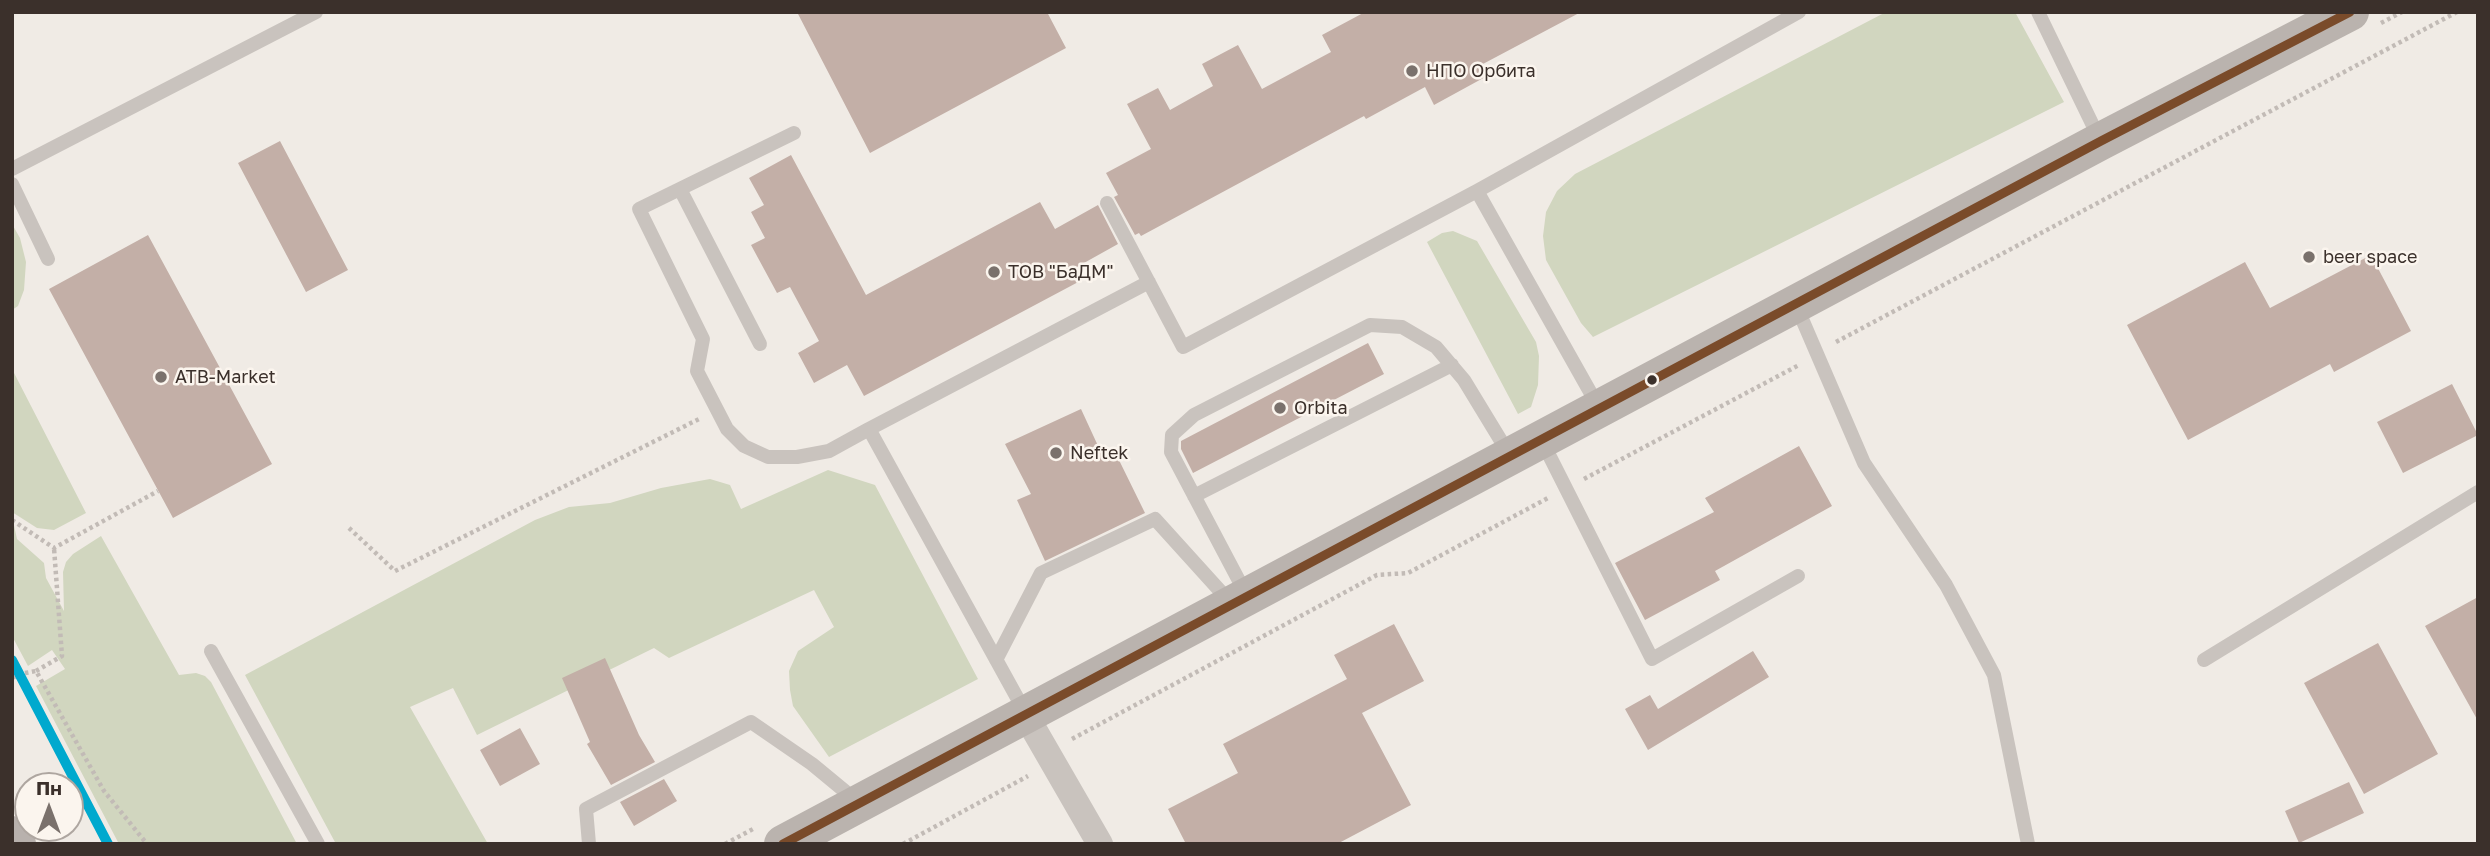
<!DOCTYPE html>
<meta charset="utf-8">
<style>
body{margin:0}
#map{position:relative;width:2490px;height:856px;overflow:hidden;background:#f0ebe5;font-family:"Golos Text",sans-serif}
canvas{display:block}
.frame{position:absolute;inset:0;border:14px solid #3b302b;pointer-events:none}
.north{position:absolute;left:14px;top:772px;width:70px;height:70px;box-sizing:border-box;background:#fbf5ee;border:2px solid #aea6a0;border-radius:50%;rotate:0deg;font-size:19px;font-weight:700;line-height:28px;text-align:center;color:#3b302b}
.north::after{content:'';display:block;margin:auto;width:24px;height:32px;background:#7a716c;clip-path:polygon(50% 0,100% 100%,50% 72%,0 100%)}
</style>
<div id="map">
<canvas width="2490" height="856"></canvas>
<div class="frame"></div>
<div class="north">Пн</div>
</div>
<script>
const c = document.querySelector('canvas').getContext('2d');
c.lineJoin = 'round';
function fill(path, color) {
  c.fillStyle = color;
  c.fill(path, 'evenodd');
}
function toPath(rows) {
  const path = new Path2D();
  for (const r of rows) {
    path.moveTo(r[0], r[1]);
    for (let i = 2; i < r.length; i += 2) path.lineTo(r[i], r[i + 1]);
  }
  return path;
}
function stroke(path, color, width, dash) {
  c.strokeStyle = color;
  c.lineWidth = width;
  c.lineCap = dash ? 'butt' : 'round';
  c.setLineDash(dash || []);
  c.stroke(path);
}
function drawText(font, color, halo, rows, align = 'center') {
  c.font = font + ' "Golos Text",sans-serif';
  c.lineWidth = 5;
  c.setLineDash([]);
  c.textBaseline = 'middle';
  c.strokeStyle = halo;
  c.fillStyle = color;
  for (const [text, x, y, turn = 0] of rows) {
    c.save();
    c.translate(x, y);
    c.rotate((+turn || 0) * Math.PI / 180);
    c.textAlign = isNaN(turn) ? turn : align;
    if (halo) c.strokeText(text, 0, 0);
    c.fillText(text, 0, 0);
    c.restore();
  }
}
fill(toPath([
 [1886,12,2015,12,2064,102,1593,337,1581,323,1546,260,1543,236,1546,212,1557,191,1575,174],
 [12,224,20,238,26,262,24,290,18,306,12,310],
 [1453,231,1477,241,1536,342,1539,356,1538,385,1531,407,1518,414,1427,242,1442,233],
 [12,369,86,513,54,530,37,528,12,512],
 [828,470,875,485,978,679,829,757,793,706,790,690,789,671,798,651,834,627,814,590,669,658,654,648,477,735,453,688,410,707,488,844,336,844,245,675,535,520,569,507,610,503,661,488,710,479,730,485,741,509],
 [12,516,17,539,44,563,46,578,64,611,63,572,66,562,73,554,101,536,179,675,196,673,205,676,211,682,297,844,119,844,36,686,65,669,52,650,28,666,12,636]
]), '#d1d6bf');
fill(toPath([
 [797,12,1047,12,1066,48,870,153],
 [1365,12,1581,12,1481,65,1487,76,1434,105,1425,87,1366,119,1364,116,1141,236,1139,233,1135,235,1114,197,1118,195,1106,173,1151,149,1127,104,1158,88,1170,110,1213,86,1202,64,1238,45,1262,89,1331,52,1322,35],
 [280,141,348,270,306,292,238,163],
 [791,155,866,295,1040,202,1055,229,1098,205,1118,244,1075,268,1082,280,864,396,847,365,814,383,798,353,819,341,790,287,777,293,751,245,765,238,751,212,764,205,749,178],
 [148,235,272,464,173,518,49,289],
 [2371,255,2411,331,2334,372,2330,364,2188,440,2127,325,2245,262,2270,308],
 [1368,343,1384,374,1193,473,1181,449,1181,441],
 [2452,384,2478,435,2403,473,2377,422],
 [1081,409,1105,461,1117,456,1145,513,1045,561,1017,500,1031,494,1005,444],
 [1799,446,1832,506,1715,571,1720,580,1645,620,1615,563,1714,512,1705,498],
 [2478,597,2478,721,2425,626],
 [1394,624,1424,681,1362,713,1411,805,1337,844,1186,844,1168,809,1238,773,1223,744,1347,679,1334,655],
 [2378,643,2438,754,2364,794,2304,683],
 [1753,651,1769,677,1648,750,1625,709,1650,695,1658,709],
 [605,658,639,735,655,762,611,785,587,744,590,742,562,678],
 [520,728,540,764,500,786,480,750],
 [664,779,677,801,634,826,620,802],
 [2349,782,2364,813,2299,843,2285,811]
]), '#c3afa7');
stroke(toPath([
 [2381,23,2402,12],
 [1836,342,2457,12],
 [1584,479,1799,365],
 [12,520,54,548,158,491],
 [349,528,395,571,699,419],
 [36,671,62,656,54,548],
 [12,678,20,674,36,671,104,791,147,844],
 [1072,739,1377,575,1408,573,1548,498],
 [725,844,753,829],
 [903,844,1028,776]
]), '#c2bbb6', 4.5, [3.5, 3.5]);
stroke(toPath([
 [2038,12,2100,140],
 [794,133,639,209,703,339,697,371,727,429,744,446,768,457,797,457,829,451,869,429],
 [12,169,316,12],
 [12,184,48,259],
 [680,189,760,344],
 [1477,191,1598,406],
 [1107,203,1183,347,1477,191,1799,12],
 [1796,305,1864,463,1946,585,1994,675,2028,844],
 [1542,441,1652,659,1798,576],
 [1194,496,1452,365],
 [1246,594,1171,452,1172,435,1194,415,1370,325,1402,327,1436,347,1464,380,1509,454],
 [211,651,318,844],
 [996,660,1041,573,1155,519,1231,603],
 [2204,660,2478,492],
 [1025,712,869,429,1149,282],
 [589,844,586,809,751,722,812,764,858,802]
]), '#c9c3be', 14);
stroke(toPath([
 [1025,714,1100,844]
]), '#c9c3be', 26);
stroke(toPath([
 [783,844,2101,141,2350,12]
]), '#bab3ae', 38);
stroke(toPath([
 [12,835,17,844]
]), '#b8b1ad', 38);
stroke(toPath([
 [783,844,2101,141,2350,12]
]), '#7a4b2a', 9);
stroke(toPath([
 [12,660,108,844]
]), '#00a9ce', 10);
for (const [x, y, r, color] of [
 [1412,71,7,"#7a716c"],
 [2309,257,7,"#7a716c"],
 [994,272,7,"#7a716c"],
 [161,377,7,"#7a716c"],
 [1652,380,6,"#3b302b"],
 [1280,408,7,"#7a716c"],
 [1056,453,7,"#7a716c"]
]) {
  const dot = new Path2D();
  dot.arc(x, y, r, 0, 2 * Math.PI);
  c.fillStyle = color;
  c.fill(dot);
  stroke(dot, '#fbf5ee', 2.5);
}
drawText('18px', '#3b302b', '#fbf5ee', [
 ["НПО Орбита",1426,71],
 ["beer space",2323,257],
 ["ТОВ \"БаДМ\"",1008,272],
 ["ATB-Market",175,377],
 ["Orbita",1294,408],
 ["Neftek",1070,453]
], 'left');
</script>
